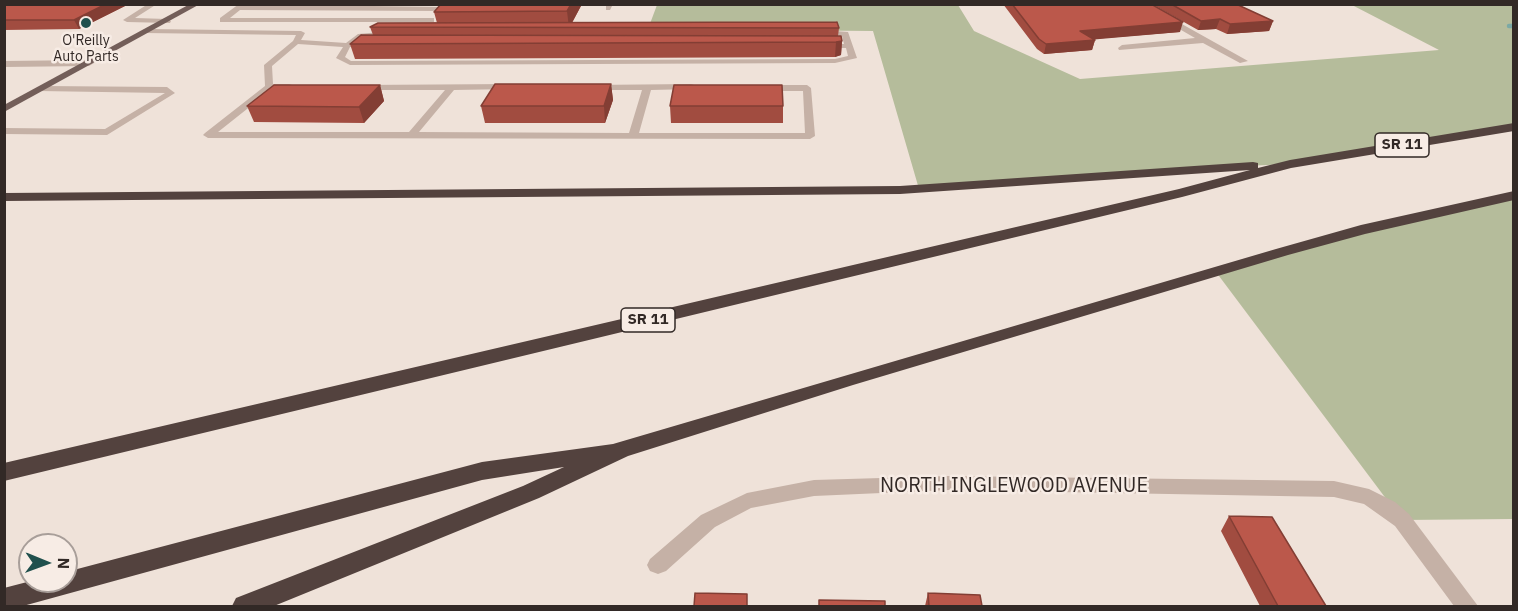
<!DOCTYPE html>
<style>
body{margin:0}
#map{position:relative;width:1518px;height:611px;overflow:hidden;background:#efe2d9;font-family:"IBM Plex Sans",sans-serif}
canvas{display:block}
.frame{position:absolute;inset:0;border:6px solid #322926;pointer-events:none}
.north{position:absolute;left:18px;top:533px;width:60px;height:60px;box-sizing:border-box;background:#f7ece5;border:2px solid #a89e99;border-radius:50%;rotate:91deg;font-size:16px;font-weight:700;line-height:24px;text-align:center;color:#322926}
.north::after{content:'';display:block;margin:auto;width:21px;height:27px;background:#20504d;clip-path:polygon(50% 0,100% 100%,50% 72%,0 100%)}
</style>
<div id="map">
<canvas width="1518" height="611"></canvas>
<div class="frame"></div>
<div class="north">N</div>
</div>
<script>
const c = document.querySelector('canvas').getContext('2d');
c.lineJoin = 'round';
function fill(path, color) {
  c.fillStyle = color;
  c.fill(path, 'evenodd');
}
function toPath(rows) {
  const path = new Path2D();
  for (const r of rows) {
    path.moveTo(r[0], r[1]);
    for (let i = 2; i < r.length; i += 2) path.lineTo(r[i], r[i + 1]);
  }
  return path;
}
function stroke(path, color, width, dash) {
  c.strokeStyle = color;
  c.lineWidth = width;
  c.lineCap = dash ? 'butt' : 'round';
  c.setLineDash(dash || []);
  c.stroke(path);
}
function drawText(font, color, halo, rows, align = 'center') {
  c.font = font + ' "IBM Plex Sans",sans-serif';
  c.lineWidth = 5;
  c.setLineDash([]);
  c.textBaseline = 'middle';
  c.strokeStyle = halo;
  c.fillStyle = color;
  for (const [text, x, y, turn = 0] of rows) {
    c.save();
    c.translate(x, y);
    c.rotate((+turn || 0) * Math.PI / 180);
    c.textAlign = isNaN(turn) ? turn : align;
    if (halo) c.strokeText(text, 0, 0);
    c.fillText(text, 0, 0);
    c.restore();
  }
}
fill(toPath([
 [657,5,958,5,974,31,1080,79,1439,50,1352,5,1513,5,1513,127,1290,164,1176,169,919,189,873,31,648,29],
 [1513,195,1513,519,1402,520,1216,272]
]), '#b5bc9b');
stroke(toPath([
 [1509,26,1514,26]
]), '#7ba9a5', 4.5);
fill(toPath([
 [148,4,157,4,135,18,167,19,171,21,170,23,127,22,123,20,148,4],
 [239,4,441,7,445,9,441,11,240,10,230,18,434,18,434,22,220,22,220,18,239,4],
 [606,4,613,4,610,10,606,10,606,4],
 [148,29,301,31,305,33,301,40,346,43,358,34,392,31,392,35,389,35,360,38,355,43,372,46,368,48,350,47,345,57,351,61,835,59,848,56,846,48,822,48,822,44,844,44,842,36,817,34,817,30,820,30,848,32,857,58,835,63,350,65,336,58,343,47,298,44,272,66,273,84,289,84,292,85,292,89,271,90,218,132,409,132,445,90,362,90,359,89,359,85,511,84,514,85,514,89,454,90,419,132,629,133,642,90,593,90,590,89,590,85,691,84,694,85,694,89,651,90,639,133,805,133,803,91,764,91,760,88,764,85,807,85,811,88,815,136,810,139,208,138,203,135,205,133,265,86,264,65,293,41,296,35,145,33,144,31,148,29],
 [42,86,167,87,175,93,107,135,4,134,4,128,105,129,165,93,39,91,38,89,42,86]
]), '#c5b1a6');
fill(toPath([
 [1136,4,1146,4,1248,61,1240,63,1203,43,1119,50,1118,48,1122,45,1195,38,1136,4],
 [4,61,89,60,94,63,89,66,4,67,4,61],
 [949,476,1334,481,1369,489,1395,502,1409,514,1478,606,1454,606,1395,526,1364,504,1334,497,949,490,814,496,751,508,715,527,666,571,658,574,650,571,647,565,650,559,701,515,747,493,814,480,949,476]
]), '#c5b1a6');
fill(toPath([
 [190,4,200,4,4,112,4,105,190,4]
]), '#735e59');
fill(toPath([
 [1514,123,1514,131,1291,168,1182,197,4,481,4,463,1179,189,1250,170,900,194,4,201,4,193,900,186,1253,162,1258,163,1258,168,1290,160,1514,123],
 [1514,191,1514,200,1365,234,1288,255,853,385,628,456,539,498,274,606,232,606,236,598,523,486,564,467,482,480,23,606,4,606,4,588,31,581,66,581,66,572,482,462,613,444,1276,249,1361,225,1514,191]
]), '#53423e');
fill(toPath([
 [4,4,129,4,79,29,4,30],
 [441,4,582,4,572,23,839,28,838,36,842,41,841,55,835,57,355,59,350,44,373,35,370,27,437,23,434,12],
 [1003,4,1151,4,1180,32,1093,39,1095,40,1092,50,1044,54,1037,49],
 [1152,4,1236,4,1273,21,1269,31,1227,34,1216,29,1198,30],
 [611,84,613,100,605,123,485,123,481,106],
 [380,85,384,101,364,123,254,122,247,106],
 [670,106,783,106,783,123,671,123],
 [1229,516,1326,606,1260,606,1221,531],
 [928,593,982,606,925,606]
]), '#a14c40');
fill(toPath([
 [106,4,129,4,79,29,74,20],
 [571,4,582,4,569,28,567,11],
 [1220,19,1216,29,1198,30,1201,21],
 [1273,21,1269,31,1227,34,1230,24],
 [1183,22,1180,32,1077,41,1080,31],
 [1095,40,1092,50,1044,54,1046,44],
 [842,41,841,55,835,57,836,42],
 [611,84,613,100,605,123,604,106],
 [380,85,384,101,364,123,359,107]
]), '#833e34');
const building = toPath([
 [4,4,106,4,74,20,4,20,4,4],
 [441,4,571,4,567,11,434,12,441,4],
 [1012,4,1151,4,1183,22,1080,31,1095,40,1046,44,1039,39,1012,4],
 [1171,4,1236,4,1273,21,1230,24,1220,19,1201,21,1171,4],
 [837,22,839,28,370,27,378,23,837,22],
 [361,35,841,36,842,41,836,42,350,44,361,35],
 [495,84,611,84,604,106,481,106,495,84],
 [274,85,380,85,359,107,247,106,274,85],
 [674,85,782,85,783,106,670,106,674,85],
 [1229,516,1272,517,1326,606,1278,606,1229,516],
 [695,593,747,594,747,606,694,606,695,593],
 [928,593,980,595,982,606,929,606,928,593],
 [819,600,885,601,885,606,819,606,819,600]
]);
fill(building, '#bb584b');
stroke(building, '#833e34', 1.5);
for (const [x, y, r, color] of [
 [86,23,6,"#20504d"]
]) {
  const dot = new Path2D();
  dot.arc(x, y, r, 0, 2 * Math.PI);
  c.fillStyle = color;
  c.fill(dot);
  stroke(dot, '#f7ece5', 2);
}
drawText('14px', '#322926', '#f7ece5', [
 ["O'Reilly",86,41],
 ["Auto Parts",86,57]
]);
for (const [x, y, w] of [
 [1402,145,54],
 [648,320,54]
]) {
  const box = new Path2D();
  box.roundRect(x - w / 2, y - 12, w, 24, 4.5);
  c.fillStyle = '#f7ece5';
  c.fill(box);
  stroke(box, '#322926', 1.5);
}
drawText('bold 15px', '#322926', null, [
 ["SR 11",1402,145],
 ["SR 11",648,320]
]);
drawText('20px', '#322926', '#f7ece5', [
 ["NORTH INGLEWOOD AVENUE",1014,486]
]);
</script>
